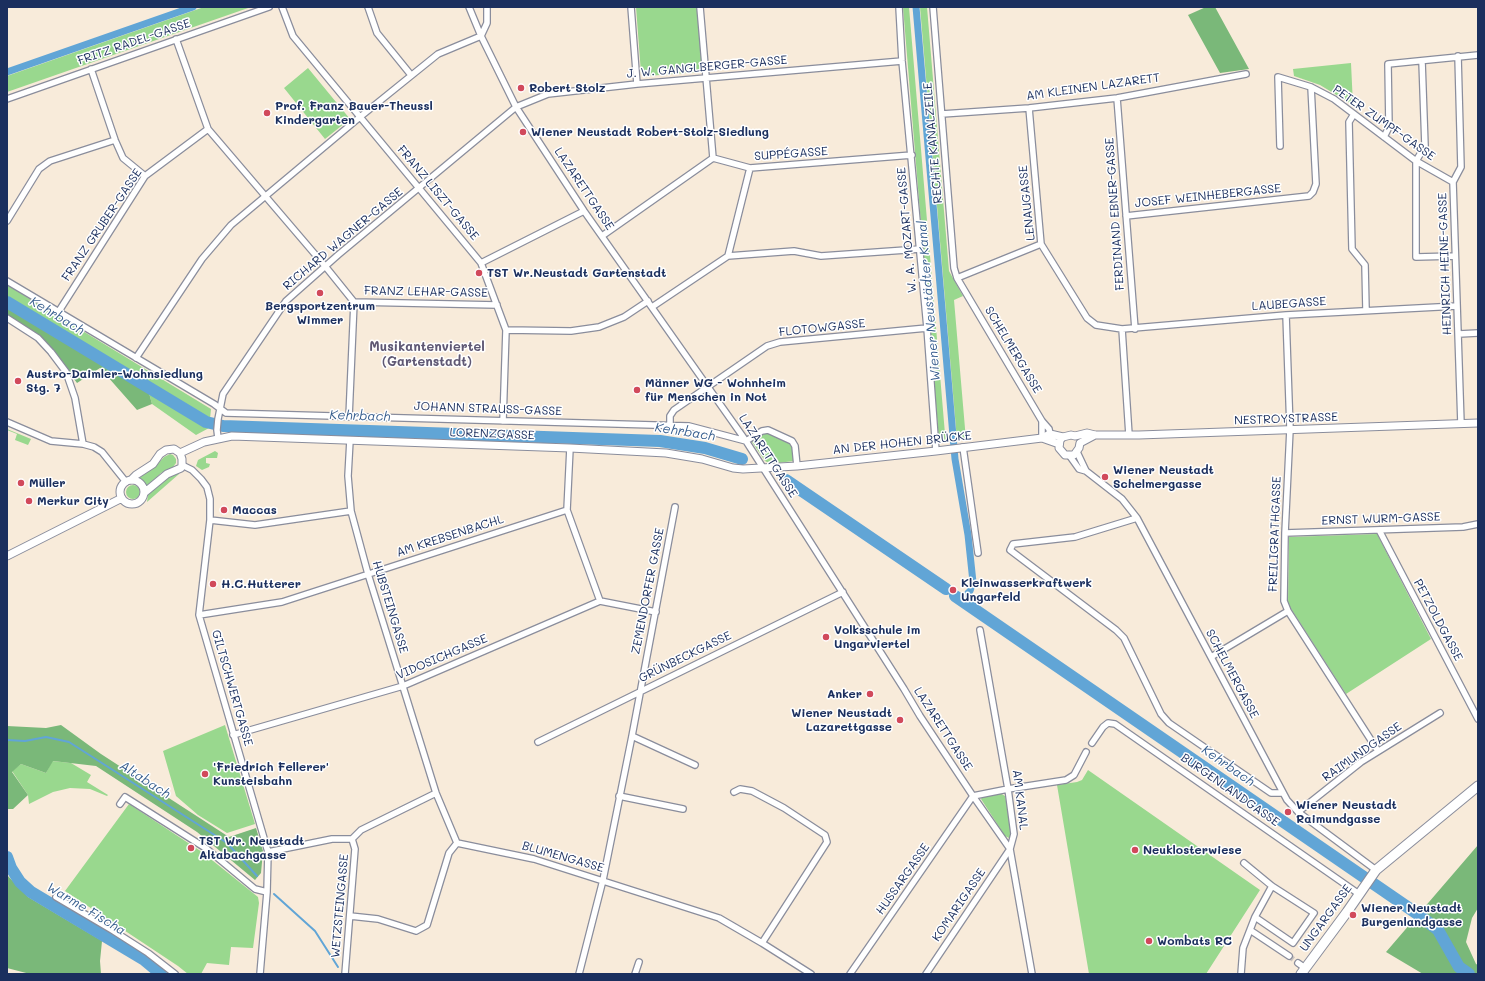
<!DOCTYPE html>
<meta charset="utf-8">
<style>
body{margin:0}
#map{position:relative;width:1485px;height:981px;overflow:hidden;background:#f8ebda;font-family:Mali,sans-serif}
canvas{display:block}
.frame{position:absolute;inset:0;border:8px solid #1b2f5e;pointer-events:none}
</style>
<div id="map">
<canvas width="1485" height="981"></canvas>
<div class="frame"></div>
</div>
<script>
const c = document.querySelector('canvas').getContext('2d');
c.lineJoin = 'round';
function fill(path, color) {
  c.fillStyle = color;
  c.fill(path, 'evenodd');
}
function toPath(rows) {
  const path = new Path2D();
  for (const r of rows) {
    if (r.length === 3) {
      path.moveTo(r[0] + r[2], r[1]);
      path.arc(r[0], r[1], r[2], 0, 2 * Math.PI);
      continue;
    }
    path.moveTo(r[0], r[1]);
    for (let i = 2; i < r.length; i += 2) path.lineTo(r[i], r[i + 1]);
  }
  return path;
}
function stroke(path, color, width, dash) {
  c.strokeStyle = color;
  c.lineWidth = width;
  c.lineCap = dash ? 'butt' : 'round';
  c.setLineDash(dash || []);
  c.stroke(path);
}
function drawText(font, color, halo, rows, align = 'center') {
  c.font = font + ' Mali,sans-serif';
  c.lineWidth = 3;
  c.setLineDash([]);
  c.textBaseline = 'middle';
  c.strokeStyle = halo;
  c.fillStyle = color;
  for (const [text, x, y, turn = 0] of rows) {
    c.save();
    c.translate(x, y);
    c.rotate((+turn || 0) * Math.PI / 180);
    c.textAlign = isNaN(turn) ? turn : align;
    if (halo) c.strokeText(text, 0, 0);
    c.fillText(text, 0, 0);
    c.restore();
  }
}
fill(toPath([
 [204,7,251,7,7,92,7,76],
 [636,7,697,7,702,68,699,72,647,76,641,73],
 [903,7,909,7,945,434,949,442,939,441],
 [920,7,927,7,949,271,963,296,954,300,966,440,957,440],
 [1351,63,1353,105,1320,85,1294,76,1293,69],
 [308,68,350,119,325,139,284,88],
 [7,285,211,409,210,419,7,296],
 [149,393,209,428,196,435,152,404],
 [7,429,31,439,28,445,15,440,17,434,7,430],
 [763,433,767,433,790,443,793,448,794,460,793,461,771,464,765,461,752,442],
 [215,451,218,453,217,458,206,458,206,463,210,464,209,467,202,470,196,466,198,460],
 [170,454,173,455,176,459,176,463,173,467,161,473,146,487,137,479,155,467,164,457],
 [176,474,179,474,147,502,148,495,155,487,170,476],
 [133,492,7],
 [1377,534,1431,639,1346,694,1288,604,1289,537],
 [225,725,255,824,227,833,198,815,176,796,163,751],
 [52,761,71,763,91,775,87,782,108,795,107,796,90,789,70,788,53,792,29,804,28,795,12,771,21,764,46,773],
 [1088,770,1260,890,1206,974,1089,974,1057,785,1077,782,1082,780],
 [1000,793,1005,796,1010,820,1012,834,1009,838,1005,836,981,799,982,797],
 [129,804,202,852,258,897,259,903,253,948,231,947,229,965,207,963,201,974,188,974,178,966,65,891]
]), '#99d88e');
fill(toPath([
 [1206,7,1215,7,1249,69,1220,73,1188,15],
 [7,306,149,393,152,404,137,410,100,368,77,383,55,354,7,316],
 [61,725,101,754,229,837,256,828,263,851,261,873,255,880,197,832,96,766,53,761,46,773,21,764,12,772,28,795,13,809,7,809,7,726,46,728],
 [1478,845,1478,908,1472,918,1466,942,1476,964,1478,965,1478,974,1423,974,1386,952],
 [7,875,28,897,102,941,100,961,101,974,30,974,7,968]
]), '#7ab879');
stroke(toPath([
 [7,740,25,741,46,737,69,742,227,843,257,876],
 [274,894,315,931,338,967]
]), '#61a5d6', 2);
stroke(toPath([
 [916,7,955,459,968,535,973,582,970,591],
 [7,72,193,7],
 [964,602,968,593]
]), '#61a5d6', 7);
stroke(toPath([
 [7,302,206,422,223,426,660,441,705,448,742,459],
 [786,480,946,589],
 [955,596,1419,915,1438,930,1459,967,1469,974],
 [7,857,11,868,20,882,31,892,143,959,161,974]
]), '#61a5d6', 12);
stroke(toPath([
 [1289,956,1298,963]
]), '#ccc5c1', 5.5, [5.5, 3]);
const minor = toPath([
 [282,7,293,36,481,263,506,330,503,421],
 [368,7,377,33,411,75],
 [469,7,481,36,516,107,584,211,746,441,904,689,920,716,973,796,1010,849],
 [631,7,637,84],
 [700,7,713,158],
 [899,7,902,61,927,328,936,451],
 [933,7,954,268,957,278,1042,421,1049,429,1050,434],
 [481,36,487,23,487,7],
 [176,39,208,129,325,266,354,302,349,417],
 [1458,56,1461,167,1453,182,1461,424],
 [1422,61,1425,146,1416,161,1416,257,1455,256],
 [91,69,115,140,123,158,145,176],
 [1117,98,1135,329],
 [7,99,269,7],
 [1029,108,1041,244,1087,318,1096,325,1122,329,1286,315,1457,306],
 [942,114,1029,108,1117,98,1246,74],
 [1354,114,1349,122,1352,249,1365,265,1366,310],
 [1384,137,1389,127,1388,64,1478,55],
 [1280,146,1278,77,1311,87,1334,99,1416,161,1453,182],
 [1126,216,1309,196,1313,192,1316,184,1311,87],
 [7,221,39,169,50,161,115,140],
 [602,236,713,158,750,168,912,155],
 [728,256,794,251,821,256,920,249],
 [481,263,584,211],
 [957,278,1041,244],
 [7,281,214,404,226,413,689,426,746,441,762,431,768,430,792,441,795,446,797,466],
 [354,302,497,305],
 [652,307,728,256,750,168],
 [59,311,145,176,208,129],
 [1286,315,1290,429,1285,533,1284,601,1288,611,1378,751],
 [7,318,38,338,51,352,66,372,75,398,83,444],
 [1122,329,1129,435],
 [506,330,571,331,599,327,624,317,648,301],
 [1459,334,1478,333],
 [136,358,202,259,231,225,360,117,438,54,481,36],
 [1042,421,1042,438],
 [7,422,51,441,83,444,94,447,102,452,126,482],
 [670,426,670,416,674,410,767,346,780,342,927,328],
 [218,438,217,430,218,419,223,394,286,301,338,255,516,107,548,94,637,84,902,61],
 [350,440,348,476,351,511,368,574,436,793,457,843],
 [963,447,978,553],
 [570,448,567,510,600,601],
 [1077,452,1086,471],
 [1069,455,1079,469,1086,471,1122,499,1137,518,1287,800,1298,812,1376,870],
 [182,465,192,470,201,479,207,487,210,499,210,520,199,615,268,852,267,892,260,974],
 [1137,518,1075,537,1013,544,1010,550,1116,630,1124,638,1161,714,1169,723,1271,793,1282,793],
 [210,520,255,525,351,511],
 [1379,530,1478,719],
 [1285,533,1463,527,1478,524],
 [199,615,282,602,567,510],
 [980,630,1008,789,1014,834,1010,849,1032,974],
 [1211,657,1288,611],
 [233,735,403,686,600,601,656,612],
 [632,736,695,765],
 [538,742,843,592],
 [1092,743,1103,727,1108,723,1115,724,1359,894],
 [734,792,740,789,752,791,784,808,825,835,827,842,762,943],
 [619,796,683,809],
 [120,804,125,797,207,849,255,889,267,892],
 [1298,812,1361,762,1440,713],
 [268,852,332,839,352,839,361,830,436,793],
 [1244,863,1272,886,1314,913,1293,943,1255,917],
 [56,897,112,930,148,953,175,974],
 [350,916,378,919,416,931,427,925,449,853,457,843,534,859,719,918,762,943,811,974],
 [1250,930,1289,956],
 [1298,963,1305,968],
 [345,974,355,849,352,839],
 [579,974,603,880,632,736,675,507],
 [635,974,639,962],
 [850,974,973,796,1008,789,1066,780,1074,775,1086,752],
 [926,974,1010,849],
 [1241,974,1243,948,1255,917,1272,886]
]);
const tertiary = toPath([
 [1095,435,1080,443,1079,448,1074,455,1065,455,1059,448,1060,440,1063,437,1071,435,1075,436,1087,433,1095,435,1139,435,1478,423],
 [1042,438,1059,444],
 [180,453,204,442,232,436,570,448,666,453,702,459,733,468,743,469,797,466,936,451,1042,438,1050,434,1063,437],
 [131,480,136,475,153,464,160,454,166,450,174,449,180,453,182,459,182,465,181,468,167,474,144,493],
 [132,492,12],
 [7,556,122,498]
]);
const primary = toPath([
 [1301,974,1347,912,1376,870,1478,786]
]);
stroke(minor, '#8a8d9c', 8);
stroke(tertiary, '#8a8d9c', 9);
stroke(primary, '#8a8d9c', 11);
stroke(minor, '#fff', 5.5);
stroke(tertiary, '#fff', 7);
stroke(primary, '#fff', 9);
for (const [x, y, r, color] of [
 [521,88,4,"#d1495b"],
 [267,113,4,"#d1495b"],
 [523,132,4,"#d1495b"],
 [479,273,4,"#d1495b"],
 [320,293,4,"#d1495b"],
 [18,381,4,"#d1495b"],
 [637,390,4,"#d1495b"],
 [1105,477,4,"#d1495b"],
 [21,483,4,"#d1495b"],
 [29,501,4,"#d1495b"],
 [224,510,4,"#d1495b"],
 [213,584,4,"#d1495b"],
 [953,590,4,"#d1495b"],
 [826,637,4,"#d1495b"],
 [870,694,4,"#d1495b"],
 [900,720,4,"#d1495b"],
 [205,774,4,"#d1495b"],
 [1288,812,4,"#d1495b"],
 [191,848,4,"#d1495b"],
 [1135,850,4,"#d1495b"],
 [1353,915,4,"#d1495b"],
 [1149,941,4,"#d1495b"]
]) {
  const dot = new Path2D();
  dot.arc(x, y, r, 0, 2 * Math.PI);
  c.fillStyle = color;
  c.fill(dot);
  stroke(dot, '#fff', 1.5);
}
drawText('12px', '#1b2f5e', '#fff', [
 ["FRITZ RADEL-GASSE",134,42,-19],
 ["J. W. GANGLBERGER-GASSE",707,67,-5],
 ["AM KLEINEN LAZARETT",1093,87,-8],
 ["PETER ZUMPF-GASSE",1384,123,35],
 ["RECHTE KANALZEILE",933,143,-95],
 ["SUPPÉGASSE",791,154,-4],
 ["LAZARETTGASSE",584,189,56],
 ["FRANZ LISZT-GASSE",438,193,50],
 ["JOSEF WEINHEBERGASSE",1208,196,-6],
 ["LENAUGASSE",1027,203,-96],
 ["FERDINAND EBNER-GASSE",1115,214,-94],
 ["FRANZ GRUBER-GASSE",102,225,-56],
 ["W. A. MOZART-GASSE",907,230,-95],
 ["RICHARD WAGNER-GASSE",343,239,-40],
 ["HEINRICH HEINE-GASSE",1445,264,-92],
 ["FRANZ LEHAR-GASSE",426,292,1],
 ["LAUBEGASSE",1289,304,-4],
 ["FLOTOWGASSE",822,328,-6],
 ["SCHELMERGASSE",1013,350,59],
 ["JOHANN STRAUSS-GASSE",488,409,2],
 ["NESTROYSTRASSE",1286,419,-2],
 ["LORENZGASSE",492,434,2],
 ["AN DER HOHEN BRÜCKE",902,443,-6],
 ["LAZARETTGASSE",768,456,57],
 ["ERNST WURM-GASSE",1381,519,-2],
 ["FREILIGRATHGASSE",1275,534,-88],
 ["AM KREBSENBACHL",450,536,-18],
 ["ZEMENDORFER GASSE",648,591,-79],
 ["HUBSTEINGASSE",390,607,73],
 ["PETZOLDGASSE",1438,620,62],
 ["VIDOSICHGASSE",442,657,-23],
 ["GRÜNBECKGASSE",685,657,-26],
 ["SCHELMERGASSE",1232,674,62],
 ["GILTSCHWERTGASSE",232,688,74],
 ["LAZARETTGASSE",943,729,57],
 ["RAIMUNDGASSE",1362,752,-35],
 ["BURGENLANDGASSE",1230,790,35],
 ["AM KANAL",1020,800,83],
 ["BLUMENGASSE",563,857,16],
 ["HUSSARGASSE",903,879,-55],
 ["KOMARIGASSE",959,905,-56],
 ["WETZSTEINGASSE",340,906,-85],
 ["UNGARGASSE",1326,918,-54]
]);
drawText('bold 12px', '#1b2f5e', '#fff', [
 ["Robert Stolz",529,88],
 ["Prof. Franz Bauer-Theussl",275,106],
 ["Kindergarten",275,120],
 ["Wiener Neustadt Robert-Stolz-Siedlung",531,132],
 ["TST Wr.Neustadt Gartenstadt",487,273],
 ["Bergsportzentrum",320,306,"center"],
 ["Wimmer",320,320,"center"],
 ["Austro-Daimler-Wohnsiedlung",26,374],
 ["Stg. 7",26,388],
 ["Männer WG - Wohnheim",645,383],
 ["für Menschen in Not",645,397],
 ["Wiener Neustadt",1113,470],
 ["Schelmergasse",1113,484],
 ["Müller",29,483],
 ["Merkur City",37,501],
 ["Maccas",232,510],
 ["Kleinwasserkraftwerk",961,583],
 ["Ungarfeld",961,597],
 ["H.C.Hutterer",221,584],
 ["Volksschule im",834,630],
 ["Ungarviertel",834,644],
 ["Anker",862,694,"right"],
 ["Wiener Neustadt",892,713,"right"],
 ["Lazarettgasse",892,727,"right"],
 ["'Friedrich Fellerer'",213,767],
 ["Kunsteisbahn",213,781],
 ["Wiener Neustadt",1296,805],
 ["Raimundgasse",1296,819],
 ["TST Wr. Neustadt",199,841],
 ["Altabachgasse",199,855],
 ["Neuklosterwiese",1143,850],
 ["Wiener Neustadt",1361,908],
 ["Burgenlandgasse",1361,922],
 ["Wombats RC",1157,941]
], 'left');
drawText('italic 13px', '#375e8e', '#fff', [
 ["Wiener Neustädter Kanal",929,301,-95],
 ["Kehrbach",57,316,31],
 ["Kehrbach",360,416,2],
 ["Kehrbach",685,432,9],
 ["Kehrbach",1228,766,35],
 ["Altabach",145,780,33],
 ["Warme Fischa",86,909,31]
]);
drawText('bold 13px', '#5f5874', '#fff', [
 ["Musikantenviertel",427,347],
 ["(Gartenstadt)",427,362]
]);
</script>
